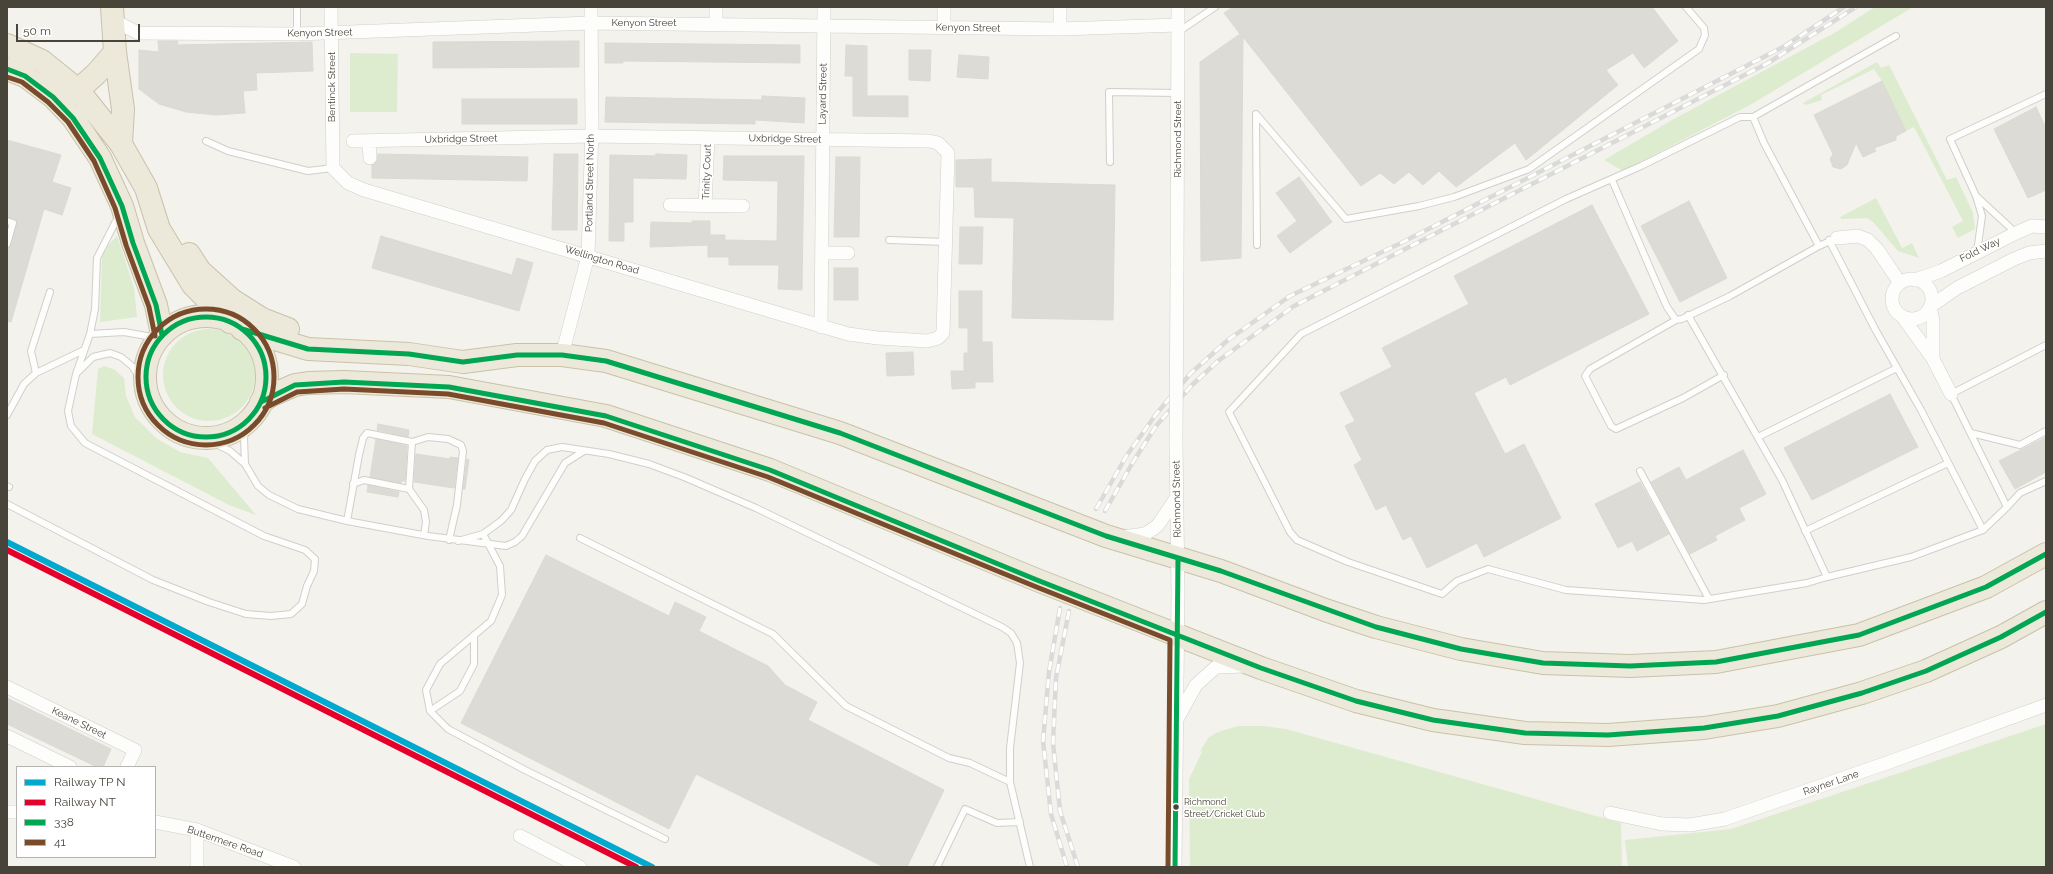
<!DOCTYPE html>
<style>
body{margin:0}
#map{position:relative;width:2053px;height:874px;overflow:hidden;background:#f3f2ed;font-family:Raleway,sans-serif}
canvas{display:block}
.frame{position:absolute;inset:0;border:8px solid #494439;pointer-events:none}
.legend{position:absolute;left:16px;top:766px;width:140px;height:92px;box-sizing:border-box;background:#fff;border:1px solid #b6b4b0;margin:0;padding:5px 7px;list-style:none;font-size:12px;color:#494439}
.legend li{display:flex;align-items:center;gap:8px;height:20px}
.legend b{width:20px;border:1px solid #b6b4b0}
.scale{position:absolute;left:16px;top:24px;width:124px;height:18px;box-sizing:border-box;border:2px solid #494439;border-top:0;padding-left:5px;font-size:12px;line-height:14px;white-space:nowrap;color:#494439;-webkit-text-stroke:3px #fff;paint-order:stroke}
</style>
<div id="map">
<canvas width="2053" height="874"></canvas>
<div class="frame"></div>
<ul class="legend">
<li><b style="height:5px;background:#00a9ce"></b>Railway TP N</li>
<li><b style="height:5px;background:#e4002b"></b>Railway NT</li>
<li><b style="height:5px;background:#00a651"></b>338</li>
<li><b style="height:5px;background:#7a4b2a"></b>41</li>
</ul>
<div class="scale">50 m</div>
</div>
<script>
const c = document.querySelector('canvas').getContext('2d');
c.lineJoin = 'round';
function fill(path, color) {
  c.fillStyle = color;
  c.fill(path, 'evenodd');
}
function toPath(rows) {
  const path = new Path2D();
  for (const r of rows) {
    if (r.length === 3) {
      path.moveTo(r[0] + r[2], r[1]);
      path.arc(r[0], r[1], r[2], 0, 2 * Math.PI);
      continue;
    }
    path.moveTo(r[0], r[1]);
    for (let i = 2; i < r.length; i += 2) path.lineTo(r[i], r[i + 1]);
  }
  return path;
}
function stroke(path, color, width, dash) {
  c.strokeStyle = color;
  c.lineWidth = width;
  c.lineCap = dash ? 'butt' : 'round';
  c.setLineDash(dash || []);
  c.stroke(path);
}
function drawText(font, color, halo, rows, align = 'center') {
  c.font = font + ' Raleway,sans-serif';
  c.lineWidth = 3;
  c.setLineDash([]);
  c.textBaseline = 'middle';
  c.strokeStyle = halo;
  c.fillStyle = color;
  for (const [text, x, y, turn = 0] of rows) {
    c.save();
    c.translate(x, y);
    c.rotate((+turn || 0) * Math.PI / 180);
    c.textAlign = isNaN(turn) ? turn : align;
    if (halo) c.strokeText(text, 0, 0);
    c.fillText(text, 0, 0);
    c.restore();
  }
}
fill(toPath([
 [1875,7,1913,7,1750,105,1623,171,1604,160,1672,120,1836,32],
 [350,53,398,54,397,112,350,112],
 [1877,62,1881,68,1889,65,1947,180,1956,177,1973,213,1975,229,1958,238,1952,227,1963,221,1914,127,1906,131,1882,81,1874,69,1821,95,1822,100,1806,105,1803,103],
 [1876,198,1902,248,1912,243,1919,258,1898,251,1873,222,1867,218,1841,219,1840,217],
 [117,236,134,288,137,317,100,322,102,257,105,248],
 [209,375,46],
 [105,366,115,370,124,378,126,396,135,417,156,438,180,452,208,458,256,515,229,505,92,434,98,369],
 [2046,724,2046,867,1628,867,1625,840,1731,829],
 [1238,726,1264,726,1286,729,1621,823,1622,867,1190,867,1189,779,1202,752,1200,751,1209,737,1218,732]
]), '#ddeccf');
const building = toPath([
 [1233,7,1652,7,1678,41,1644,68,1633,53,1606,70,1618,85,1526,160,1515,143,1456,187,1439,171,1423,185,1409,172,1394,184,1380,173,1361,186,1243,37,1241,258,1201,261,1200,62,1240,34,1224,13,1233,7],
 [158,41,178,41,177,45,312,42,313,71,256,73,257,90,243,91,245,113,216,115,186,112,159,104,139,89,139,50,159,52,158,41],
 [579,41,579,67,433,68,433,42,579,41],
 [605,43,800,45,800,63,623,61,623,63,605,63,605,43],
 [846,45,867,46,867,96,908,96,908,117,853,116,853,76,845,76,846,45],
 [909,50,931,50,930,81,909,80,909,50],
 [959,55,989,57,988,79,957,77,959,55],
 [1882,81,1906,131,1896,136,1896,140,1874,148,1876,151,1863,157,1856,143,1847,165,1841,169,1833,167,1830,159,1833,154,1814,115,1882,81],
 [762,96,805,98,804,123,755,120,755,124,605,122,606,97,762,100,762,96],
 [462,99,577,99,577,124,462,124,462,99],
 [2036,107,2046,128,2046,190,2028,198,1994,129,2036,107],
 [7,140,61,155,52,182,71,188,62,215,44,209,11,322,7,321,7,248,11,245,17,222,15,219,7,217,7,140],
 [378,154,528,157,527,181,372,178,372,165,377,161,378,154],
 [554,154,578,154,577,230,552,230,554,154],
 [656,154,687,155,686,179,633,178,633,222,624,222,624,241,609,241,610,155,656,156,656,154],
 [724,156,804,156,802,290,778,289,779,265,729,265,729,257,708,257,708,245,650,247,651,222,692,223,692,221,710,221,710,235,725,235,725,240,777,241,778,181,723,180,724,156],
 [836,157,860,157,859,237,834,237,836,157],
 [991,159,991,182,1115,185,1113,320,1012,318,1014,218,975,217,974,187,956,187,956,160,991,159],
 [1299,177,1332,222,1290,253,1277,236,1297,221,1276,193,1299,177],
 [1689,201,1727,278,1680,302,1641,226,1689,201],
 [1592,205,1649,314,1510,385,1506,377,1474,393,1505,454,1524,444,1561,518,1484,557,1477,543,1427,568,1411,536,1403,540,1386,505,1376,510,1354,465,1362,460,1345,426,1355,421,1340,393,1392,367,1382,348,1469,304,1454,276,1592,205],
 [960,227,983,227,982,264,959,264,960,227],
 [381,236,512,275,517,258,533,263,519,311,372,268,381,236],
 [834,268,858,268,858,300,834,300,834,268],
 [959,291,982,291,982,342,992,342,993,382,975,382,975,388,952,389,951,371,964,371,964,353,968,353,968,328,959,328,959,291],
 [913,352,914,375,887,376,886,353,913,352],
 [1890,394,1918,447,1812,500,1784,448,1890,394],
 [378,424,409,430,408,437,377,430,378,424],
 [2046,437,2046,472,2015,489,1999,461,2046,437],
 [376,439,407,446,405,481,401,481,401,483,370,477,376,439],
 [1743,450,1766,494,1739,508,1745,520,1715,536,1717,540,1690,554,1651,482,1679,467,1686,480,1743,450],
 [416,454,450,459,450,457,458,458,454,488,414,482,416,454],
 [467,459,469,460,465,489,463,489,467,459],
 [1640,482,1669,534,1637,551,1632,541,1618,548,1595,504,1640,482],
 [368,485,399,492,398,497,367,492,368,485],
 [546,555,669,616,675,602,706,617,699,631,768,666,785,685,817,702,808,720,944,790,907,867,884,867,696,774,669,829,461,723,546,555],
 [7,698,111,749,103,767,97,767,7,724,7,698]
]);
fill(building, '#dcdbd5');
stroke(building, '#dbd9d3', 1);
const lane = toPath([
 [1178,32,1215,7],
 [297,34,297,7],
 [1753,117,1896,36],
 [206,141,228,151,308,171,333,168],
 [1110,162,1109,92,1178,93],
 [1612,180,1659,289,1667,307,1676,320],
 [1976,196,2016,233],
 [7,221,13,223,7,244],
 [889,240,946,242],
 [1829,240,1875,329,1921,410,1983,530],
 [1257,245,1256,114,1346,219,1419,206,1454,197,1529,169,1699,49,1705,35,1704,28,1686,7],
 [1819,246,1764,143,1753,117,1740,117,1641,166,1566,199,1301,334,1229,412,1290,532,1297,540,1348,562,1442,594,1457,581,1488,569,1566,590,1704,600,1807,583,1827,577,1911,557,1983,530,2007,507,1951,394,2046,345],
 [1977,252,1982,216,1976,196,1950,139,2046,94],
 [1688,315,1782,480,1827,577],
 [90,334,124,332,158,338],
 [78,372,93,357,110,353,121,357,132,366,145,385],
 [36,373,31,351,50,292],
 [1724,375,1683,398,1616,429,1611,426,1585,376,1590,369,1676,320,1682,319,1730,296,1819,246,1837,238],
 [7,415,24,384,36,373,84,350],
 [1971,433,2020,445,2046,431],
 [1758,437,1897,368],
 [204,438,230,451,245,464,258,486,269,495,298,509,347,521,428,536,506,546,515,542,522,536,565,463,584,451],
 [412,442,428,437,448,439,461,445,463,451,457,505,449,540],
 [245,464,244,438,248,421],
 [1640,471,1709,599],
 [353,484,364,480,409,489,424,510,426,522,424,535],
 [7,486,9,487],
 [7,504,153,580,209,602,246,614,271,616,291,614,302,604,307,586,314,571,315,559,305,550,264,536,85,443,71,426,68,411,76,374,90,334,95,309,97,258,118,217],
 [2007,507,2020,493,2046,481],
 [347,521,359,455,363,438,367,433,412,442,409,489],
 [1805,531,1948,463],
 [483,534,500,566,502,595,491,621,440,664,426,690,430,711,448,729,525,770,665,839],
 [580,538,773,634,846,706,949,758,970,763,1010,782],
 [458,541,483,534,501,521,511,510,525,479,535,461,547,450,562,447,609,454,649,464,684,477,756,508,1002,627,1011,633,1017,643,1020,663,1010,748,1010,782,1030,867],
 [430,711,460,691,474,664,474,635],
 [937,867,965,809,997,823,1020,822]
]);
const street = toPath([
 [331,7,333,168,348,183,364,190,848,334,878,338,927,341,938,338,943,333,948,153,938,143,929,141,592,136,353,141],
 [716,7,716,24],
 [944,7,944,28],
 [113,20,138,33,297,34,591,23,1060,29,1178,25],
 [1060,29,1060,7],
 [369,141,370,158],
 [670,205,743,206],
 [705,206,708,138],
 [1837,238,1858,236,1868,240,1877,249,1900,283],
 [822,253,848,253],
 [1177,271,1178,7],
 [1912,299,20],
 [1915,280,1941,271,2016,233,2032,226,2046,227],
 [1931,306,1957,288,2014,259,2029,253,2046,251],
 [1930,307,1933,321,1933,359],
 [1902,316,1933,359,1951,394],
 [821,327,824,7],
 [562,355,588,256,592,128,591,7],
 [1123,537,1145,534,1153,529,1158,525,1177,497],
 [7,687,135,750,127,767],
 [1176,721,1196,685,1216,667,1244,666],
 [7,736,70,767],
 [7,812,17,812],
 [1610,813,1662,824,1690,825,1725,819,1884,764,2046,705],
 [155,822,197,830,294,867],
 [520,836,580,867],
 [197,867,197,830],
 [1175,867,1178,592,1176,442]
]);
const highway = toPath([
 [112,7,115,52,123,109,121,144],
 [7,45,42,61,78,90,121,144,146,188,159,229,193,285,230,322],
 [7,69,25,76,53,97,73,118,100,158,122,206,133,243,156,305,162,335],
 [65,96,78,90,96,74,115,52],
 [189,254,200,271,232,300,262,319,288,329],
 [206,377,61],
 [242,329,308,349,409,354,463,362,517,355,562,355,606,361,840,433,1106,536,1221,571,1325,610,1376,627,1461,649,1543,663,1630,666,1716,662,1859,635,1986,587,2046,554],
 [261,402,272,395,295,385,308,383,344,382,449,387,606,416,770,470,1037,580,1261,668,1356,701,1433,720,1525,733,1608,735,1704,728,1778,716,1862,693,1926,671,2001,637,2046,612]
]);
stroke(lane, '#d1cfca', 8);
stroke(street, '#d1cfca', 14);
stroke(highway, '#c9c2a9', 24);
stroke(lane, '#fdfdfc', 6);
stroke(street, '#fdfdfc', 13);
stroke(highway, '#ece9db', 22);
const rail = toPath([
 [1096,509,1127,455,1157,413,1191,373,1228,340,1290,296,1401,243,1785,46,1844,7],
 [1105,511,1133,462,1156,426,1192,385,1218,361,1294,306,1768,63,1856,7],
 [1060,608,1049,672,1043,741,1051,814,1067,867],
 [1069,611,1056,678,1053,743,1060,811,1078,867]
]);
stroke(rail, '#dadad9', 4.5);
stroke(rail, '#fff', 3, [9]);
const streetBridge = toPath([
 [1176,442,1177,271]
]);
stroke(streetBridge, '#d1cfca', 14, []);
stroke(streetBridge, '#fdfdfc', 13);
stroke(toPath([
 [7,69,25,76,53,97,73,118,100,158,122,206,133,243,156,305,162,335],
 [206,377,60],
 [242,329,308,349,409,354,463,362,517,355,562,355,606,361,840,433,1106,536,1221,571,1376,627,1461,649,1543,663,1630,666,1716,662,1859,635,1986,587,2046,554],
 [261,402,295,385,344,382,449,387,606,416,770,470,1037,580,1261,668,1356,701,1433,720,1525,733,1608,735,1704,728,1778,716,1862,693,1926,671,2001,637,2046,612],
 [1175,867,1178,558]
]), '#00a651', 5);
stroke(toPath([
 [7,77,22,82,48,102,68,122,94,161,115,208,126,245,149,307,155,336],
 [206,377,68],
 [265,408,297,392,344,389,448,394,604,423,768,477,1034,586,1170,640,1168,867]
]), '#7a4b2a', 5);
stroke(toPath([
 [7,542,652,867]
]), '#00a9ce', 6);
stroke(toPath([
 [7,550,636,867]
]), '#e4002b', 6);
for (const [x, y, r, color] of [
 [1176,807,3.5,"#494439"]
]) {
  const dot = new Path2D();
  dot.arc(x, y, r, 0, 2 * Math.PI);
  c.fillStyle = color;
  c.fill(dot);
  stroke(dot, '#fff', 1.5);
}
drawText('9px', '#494439', '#fff', [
 ["Richmond",1184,802],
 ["Street/Cricket Club",1184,814]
], 'left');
drawText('10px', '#494439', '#fff', [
 ["Kenyon Street",644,23],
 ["Kenyon Street",968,28,1],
 ["Kenyon Street",320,33,-1],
 ["Bentinck Street",332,87,-90],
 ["Layard Street",823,94,-89],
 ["Uxbridge Street",461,139,-1],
 ["Uxbridge Street",785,139,1],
 ["Richmond Street",1178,139,-90],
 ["Trinity Court",707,172,-88],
 ["Portland Street North",590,183,-89],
 ["Fold Way",1980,250,-26],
 ["Wellington Road",602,260,17],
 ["Richmond Street",1177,499,-91],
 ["Keane Street",79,723,26],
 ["Rayner Lane",1831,783,-19],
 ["Buttermere Road",225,842,19]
]);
</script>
